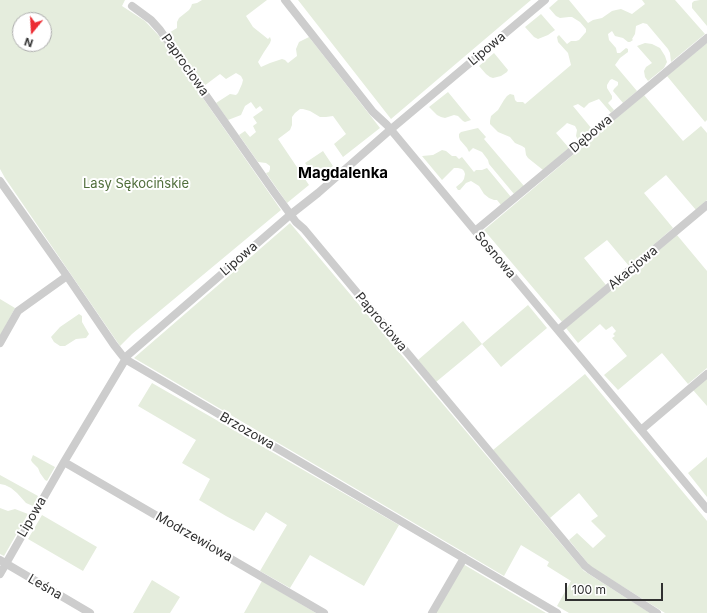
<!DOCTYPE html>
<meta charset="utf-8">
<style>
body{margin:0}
#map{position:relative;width:707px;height:613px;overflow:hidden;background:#fff;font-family:Inter,sans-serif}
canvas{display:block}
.north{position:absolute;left:12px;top:12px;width:40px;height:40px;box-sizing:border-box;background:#fff;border:1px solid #acacac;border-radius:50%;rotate:198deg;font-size:11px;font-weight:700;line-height:16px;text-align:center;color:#303030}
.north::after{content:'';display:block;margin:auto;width:14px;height:18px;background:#ec2c32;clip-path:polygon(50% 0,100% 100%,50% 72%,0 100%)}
.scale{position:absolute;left:565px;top:583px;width:98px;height:18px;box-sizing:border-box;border:2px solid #303030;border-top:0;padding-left:5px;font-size:12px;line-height:14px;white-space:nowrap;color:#303030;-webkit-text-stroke:3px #fff;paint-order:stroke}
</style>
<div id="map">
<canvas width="707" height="613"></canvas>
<div class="north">N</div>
<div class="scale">100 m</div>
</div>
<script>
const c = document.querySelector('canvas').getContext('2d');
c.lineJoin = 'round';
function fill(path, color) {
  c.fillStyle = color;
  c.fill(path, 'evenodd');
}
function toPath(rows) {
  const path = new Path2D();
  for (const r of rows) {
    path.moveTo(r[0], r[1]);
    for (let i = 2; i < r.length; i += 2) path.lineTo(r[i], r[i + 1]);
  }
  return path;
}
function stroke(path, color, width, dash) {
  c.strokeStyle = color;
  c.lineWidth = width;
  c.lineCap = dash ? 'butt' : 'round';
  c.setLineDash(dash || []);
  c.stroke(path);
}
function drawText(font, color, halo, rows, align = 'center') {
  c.font = font + ' Inter,sans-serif';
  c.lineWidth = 4;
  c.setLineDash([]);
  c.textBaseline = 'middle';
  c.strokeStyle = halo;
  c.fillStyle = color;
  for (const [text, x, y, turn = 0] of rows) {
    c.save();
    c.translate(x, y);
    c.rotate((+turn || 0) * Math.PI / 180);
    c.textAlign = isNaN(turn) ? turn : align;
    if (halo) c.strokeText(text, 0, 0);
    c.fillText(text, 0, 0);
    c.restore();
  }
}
fill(toPath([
 [0,0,125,0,122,6,145,21,161,38,281,210,132,334,120,346,5,178,0,169],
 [20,20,44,20,44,44,20,44],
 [202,0,267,0,246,16,253,27,268,39,270,37,271,40,270,43,264,52,258,62,261,67,270,63,282,59,285,60,288,63,297,56,296,49,299,42,309,37,380,128,343,157,334,144,346,134,333,116,326,117,320,117,310,111,303,109,300,109,295,113,292,117,292,125,290,130,278,139,309,185,287,203,266,173,269,172,270,169,270,166,266,163,258,162,239,135,245,131,250,137,256,132,253,126,257,123,253,117,263,110,260,106,256,109,251,102,245,106,241,115,228,120,216,103,230,94,236,95,238,93,242,84,243,80,241,76,236,73,226,79,220,74,204,86,167,34,177,28,177,22,179,18,189,10,191,7,192,4,197,3],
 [298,0,531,0,391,119],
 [558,0,569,0,588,23,593,20,602,18,612,11,616,10,621,9,632,14,645,4,642,0,675,0,705,34,671,62,670,53,668,49,647,24,643,23,636,26,635,34,632,39,633,40,630,42,628,42,623,38,615,36,612,31,608,34,609,40,616,48,617,53,620,53,626,48,628,49,628,52,620,58,615,65,637,91,623,103,613,91,614,89,618,85,618,82,612,79,610,80,607,85,607,88,612,96,612,99,608,103,614,110,611,113,599,99,589,103,584,108,578,104,573,106,592,129,578,140,576,136,577,130,575,126,567,123,565,125,556,133,569,148,543,170,528,158,526,155,525,148,522,146,515,143,510,137,498,132,490,124,490,121,491,116,498,110,504,100,507,96,510,94,514,95,515,100,517,102,523,102,525,104,571,65,568,53,558,42,557,37,559,35,567,44,571,41,576,41,579,40,586,32,586,29,580,22,572,17,569,17,560,18,556,16,549,8],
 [700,0,707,0,707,26,692,8,692,3,694,1],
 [541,14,555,30,548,35,538,39,534,37,525,27],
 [645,43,652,44,660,48,665,56,667,62,664,68,648,81,645,77,644,71,646,67,652,63,637,46],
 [707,43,707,120,705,122,667,76],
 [494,53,508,70,507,72,501,76,493,78,490,77,486,74,479,66],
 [448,92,471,120,465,122,463,121,458,116,454,115,445,118,441,117,437,115,429,107],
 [644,95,683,141,701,126,707,133,707,200,696,210,666,175,644,193,673,228,629,266,607,240,584,258,606,285,562,322,484,230],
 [478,128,486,137,484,139,524,186,514,194,489,164,488,160,482,152,473,148,469,152,467,148,460,140,459,137,459,134,461,132],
 [442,150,446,151,452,156,456,156,459,159,462,157,474,172,476,170,482,170,487,168,511,197,501,205,497,200,494,200,489,198,484,194,479,186,471,181,466,183,460,190,458,190,456,187,462,182,464,179,465,174,464,171,462,169,458,168,454,168,442,180,422,156,433,155],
 [323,151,333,166,317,179,305,163],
 [290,223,584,571,650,613,569,613,557,606,571,581,547,566,549,562,521,545,504,576,134,358],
 [677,235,707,271,707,368,688,384,662,353,618,390,604,375,627,356,612,338,615,336,613,334,616,331,612,326,606,330,600,324,578,343,566,328],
 [0,299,15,308,0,336],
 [528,305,547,328,501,367,482,344,436,382,418,360,463,321,482,344],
 [79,314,82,316,82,322,89,334,86,338,76,339,65,346,60,346,54,342,51,337,60,327],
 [585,374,707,521,707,613,665,613,590,566,569,540,577,533,593,548,606,536,591,521,598,516,579,493,550,518,493,450],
 [707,378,707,406,693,390],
 [152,383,399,525,364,586,310,555,290,588,260,571,287,525,266,512,254,531,226,516,199,500,210,479,182,463,196,440,138,406],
 [33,455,55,467,47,481,45,480,40,473,38,468,32,462,31,460],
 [707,457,707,497,688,473],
 [0,475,38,496,33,506,26,503,17,493,11,488,5,485,0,484],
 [0,508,8,511,15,509,28,514,4,556,0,554],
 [42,515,97,547,83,571,28,539],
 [463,564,546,613,435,613],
 [152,580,180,597,170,613,133,613],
 [262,581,316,613,244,613]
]), '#e5eddd');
stroke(toPath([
 [285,0,373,112,387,125,431,178,707,509],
 [132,6,151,20,160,30,274,192,296,222,304,229,585,566,590,570,657,613],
 [0,181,67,276,114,345,125,359,557,613],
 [475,231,707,38],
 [558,330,707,205],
 [0,343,18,311,67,276],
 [641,430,707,374],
 [64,462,71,466,324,613],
 [0,560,90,613],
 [0,574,64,462,128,355,290,215,318,193,390,130,545,0],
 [432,613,464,558]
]), '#cdcdcd', 8);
drawText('13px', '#303030', '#fff', [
 ["Lipowa",487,49,-40],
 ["Paprociowa",185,65,55],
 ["Dębowa",591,134,-40],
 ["Sosnowa",495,255,50],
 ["Lipowa",239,259,-41],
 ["Akacjowa",633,268,-40],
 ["Paprociowa",381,322,50],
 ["Brzozowa",247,431,30],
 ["Lipowa",32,517,-60],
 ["Modrzewiowa",194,537,30],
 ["Leśna",45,587,30]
]);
drawText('13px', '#506e3b', '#fff', [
 ["Lasy Sękocińskie",136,184]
]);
drawText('bold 15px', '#000', '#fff', [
 ["Magdalenka",343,173]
]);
</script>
